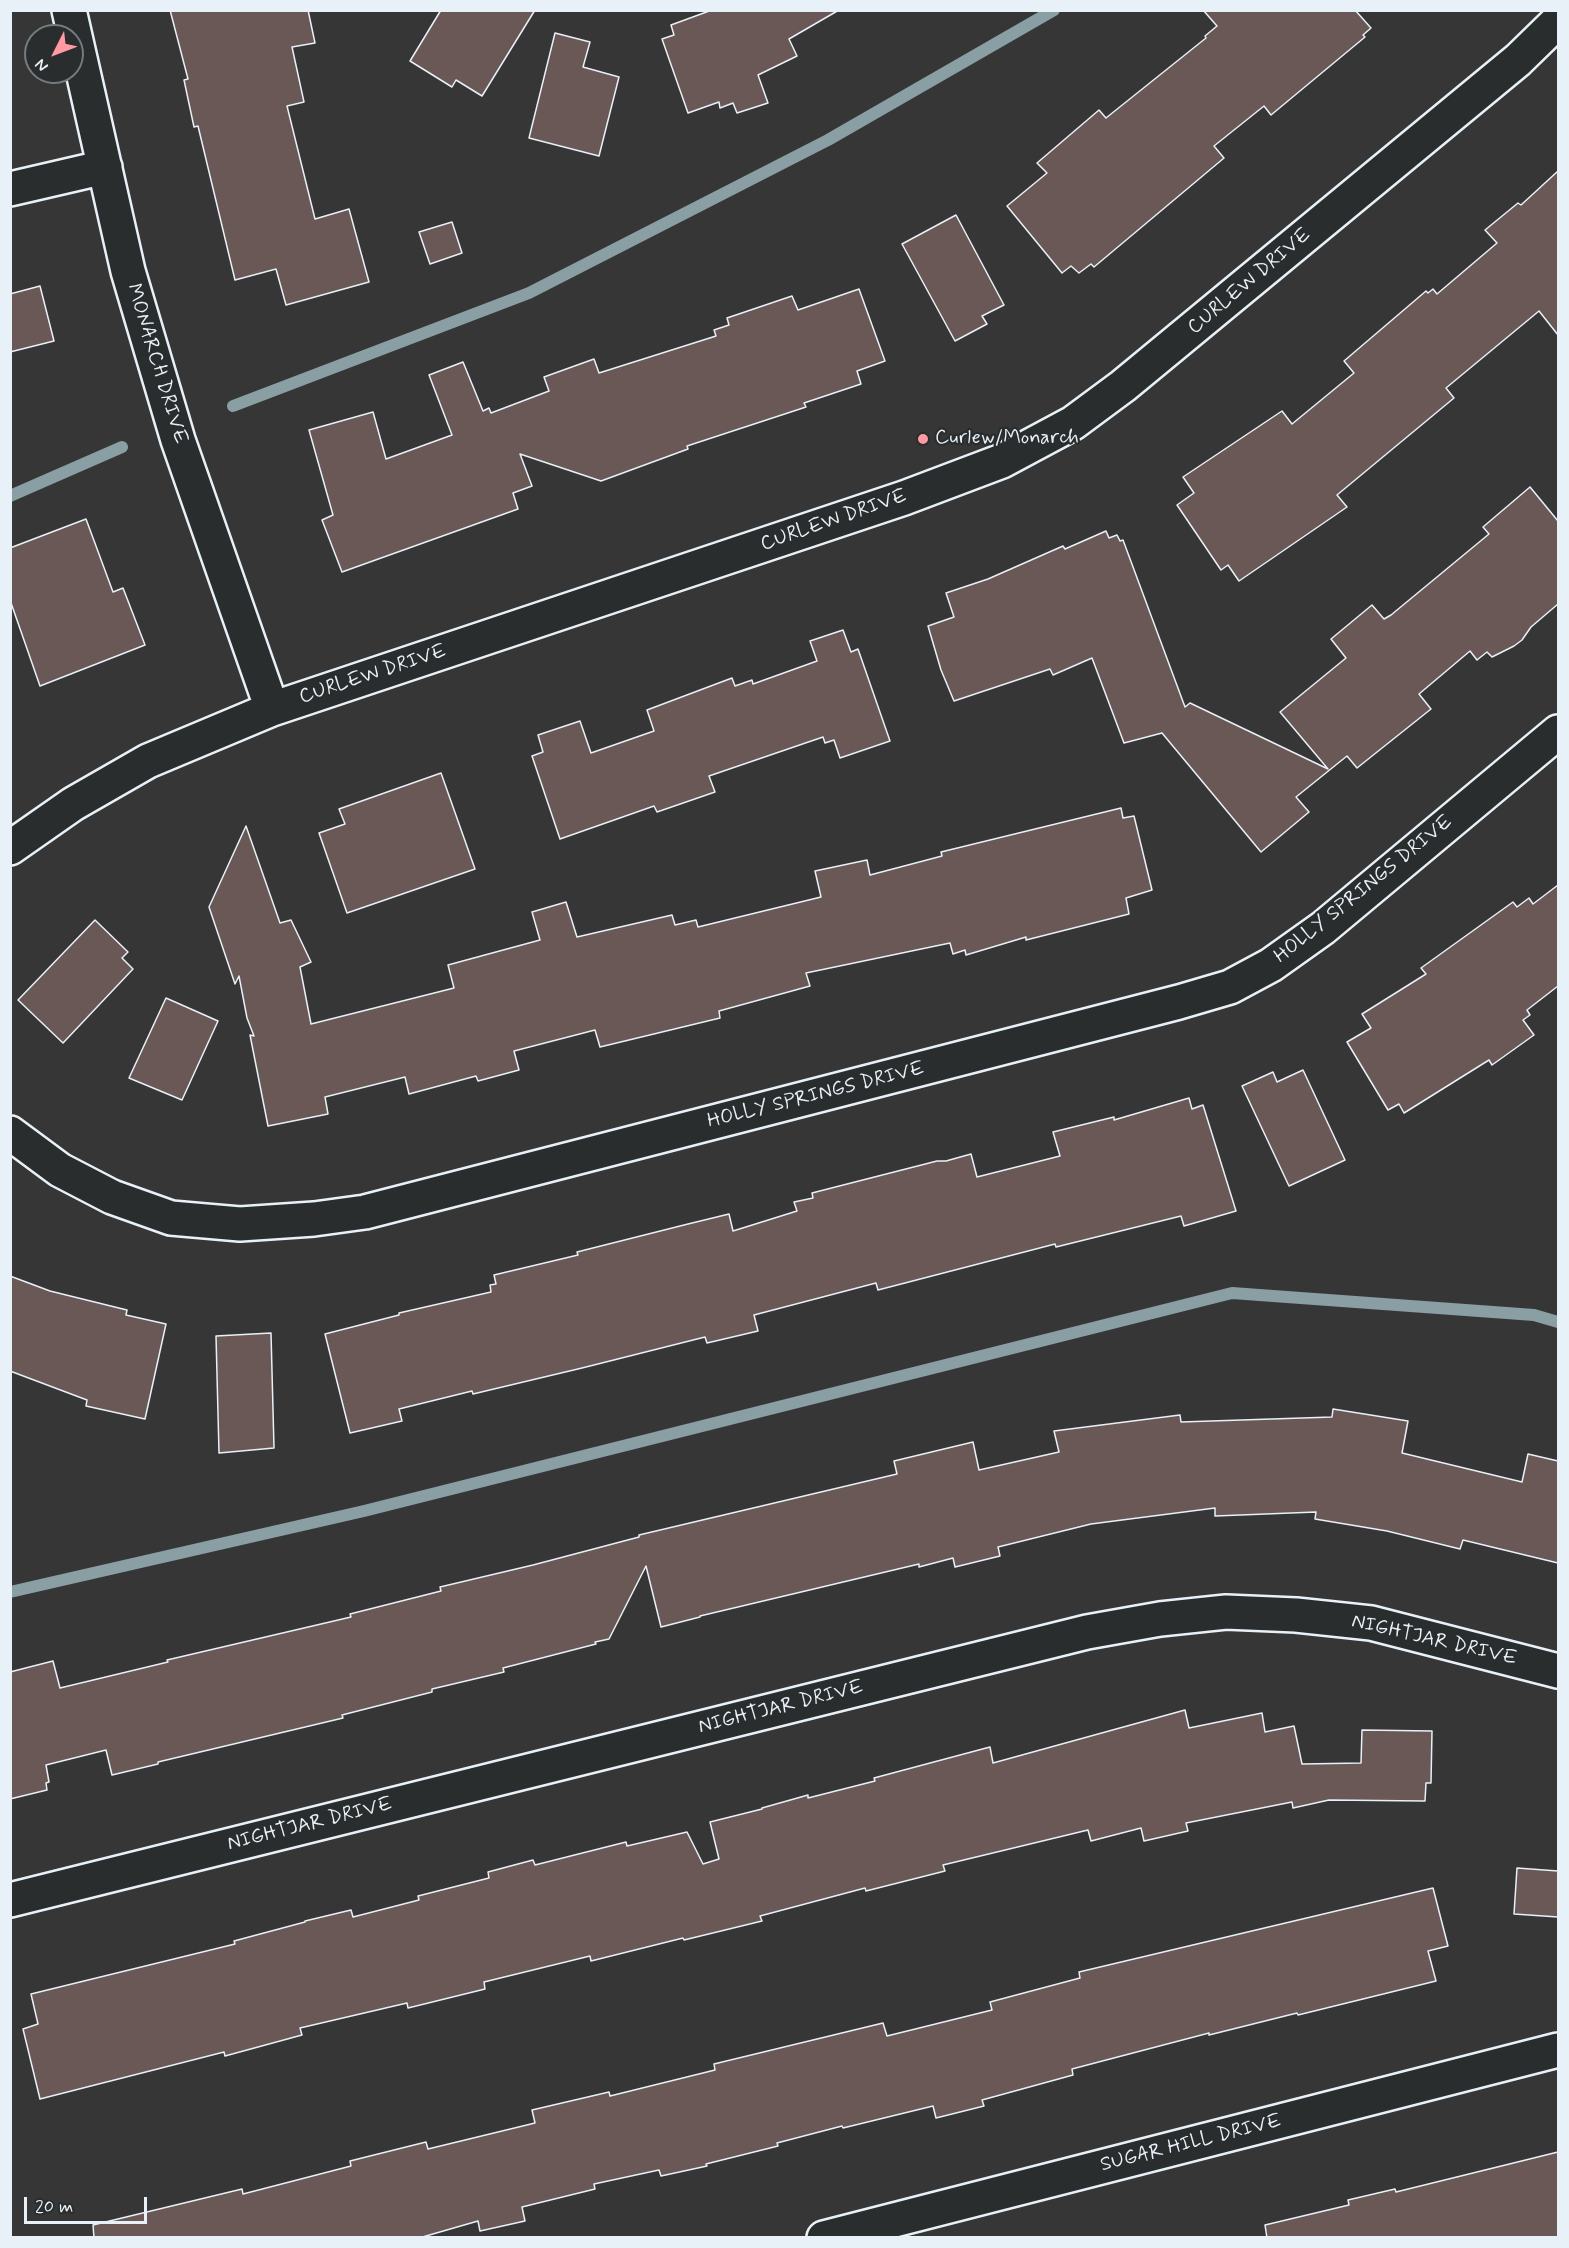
<!DOCTYPE html>
<style>
body{margin:0}
#map{position:relative;width:1569px;height:2248px;overflow:hidden;background:#373636;font-family:Mynerve,sans-serif}
canvas{display:block}
.frame{position:absolute;inset:0;border:12px solid #e8f1f8;pointer-events:none}
.north{position:absolute;left:24px;top:24px;width:60px;height:60px;box-sizing:border-box;background:#2a2d2e;border:2px solid #767b7f;border-radius:50%;rotate:228deg;font-size:16px;font-weight:700;line-height:24px;text-align:center;color:#e8f1f8}
.north::after{content:'';display:block;margin:auto;width:21px;height:27px;background:#ff9aa2;clip-path:polygon(50% 0,100% 100%,50% 72%,0 100%)}
.scale{position:absolute;left:24px;top:2197px;width:123px;height:27px;box-sizing:border-box;border:3px solid #e8f1f8;border-top:0;padding-left:8px;font-size:18px;line-height:21px;white-space:nowrap;color:#e8f1f8;-webkit-text-stroke:4px #2a2d2e;paint-order:stroke}
</style>
<div id="map">
<canvas width="1569" height="2248"></canvas>
<div class="frame"></div>
<div class="north">N</div>
<div class="scale">20 m</div>
</div>
<script>
const c = document.querySelector('canvas').getContext('2d');
c.lineJoin = 'round';
function toPath(rows) {
  const path = new Path2D();
  for (const r of rows) {
    path.moveTo(r[0], r[1]);
    for (let i = 2; i < r.length; i += 2) path.lineTo(r[i], r[i + 1]);
  }
  return path;
}
function stroke(path, color, width, dash) {
  c.strokeStyle = color;
  c.lineWidth = width;
  c.lineCap = dash ? 'butt' : 'round';
  c.setLineDash(dash || []);
  c.stroke(path);
}
function fill(path, color) {
  c.fillStyle = color;
  c.fill(path, 'evenodd');
}
function drawText(font, color, halo, rows, align = 'center') {
  c.font = font + ' Mynerve,sans-serif';
  c.lineWidth = 4.5;
  c.setLineDash([]);
  c.textBaseline = 'middle';
  c.strokeStyle = halo;
  c.fillStyle = color;
  for (const [text, x, y, turn = 0] of rows) {
    c.save();
    c.translate(x, y);
    c.rotate((+turn || 0) * Math.PI / 180);
    c.textAlign = isNaN(turn) ? turn : align;
    if (halo) c.strokeText(text, 0, 0);
    c.fillText(text, 0, 0);
    c.restore();
  }
}
stroke(toPath([
 [233,406,529,293,828,140,1054,10],
 [10,496,122,447],
 [10,1592,364,1511,1232,1293,1534,1315,1558,1322]
]), '#899fa4', 12);
const building = toPath([
 [170,10,308,10,315,43,292,47,304,102,287,106,315,219,349,209,369,282,286,305,276,269,235,280,198,126,194,127,184,80,188,79,170,10],
 [441,10,535,10,482,96,456,80,452,87,410,61,441,10],
 [712,10,839,10,789,39,797,56,758,75,768,103,737,113,733,103,720,108,719,102,688,113,662,39,674,35,671,25,712,10],
 [1203,10,1355,10,1371,28,1363,35,1365,37,1271,115,1264,106,1214,146,1224,158,1094,267,1091,264,1079,273,1071,266,1062,273,1007,206,1047,173,1037,163,1099,110,1106,118,1206,38,1205,36,1217,26,1203,10],
 [555,33,590,42,583,67,619,77,599,156,529,138,555,33],
 [1558,171,1558,335,1539,311,1446,388,1454,398,1337,495,1347,507,1239,581,1228,565,1221,570,1177,505,1194,493,1183,477,1282,411,1292,424,1354,373,1344,361,1426,291,1428,293,1433,289,1437,294,1497,243,1485,230,1518,203,1521,205,1558,171],
 [956,215,1004,305,982,316,987,324,955,341,902,244,956,215],
 [452,222,462,253,430,264,419,232,452,222],
 [40,286,54,341,10,352,10,294,40,286],
 [859,289,885,361,857,371,861,384,804,403,806,407,687,446,688,449,601,481,520,454,532,486,513,493,518,509,342,572,322,520,333,515,309,430,373,412,386,459,452,435,429,375,463,362,483,411,489,408,491,413,549,391,544,377,594,359,599,373,716,336,714,330,729,325,727,318,792,296,798,310,859,289],
 [1530,487,1558,521,1558,604,1531,627,1522,640,1514,646,1492,657,1487,652,1477,660,1470,651,1419,694,1431,709,1357,768,1347,756,1296,797,1309,812,1261,852,1162,733,1124,743,1092,658,1053,675,1050,669,954,701,941,670,928,626,954,617,946,593,988,579,1063,546,1065,549,1106,531,1109,538,1117,535,1120,541,1123,540,1185,707,1190,703,1328,769,1280,712,1346,658,1331,639,1372,605,1384,619,1391,615,1489,534,1483,527,1530,487],
 [86,519,113,592,123,588,145,645,40,686,10,600,10,548,86,519],
 [843,630,851,652,858,649,890,741,840,758,834,740,825,743,823,737,709,776,715,792,657,812,654,806,560,839,532,756,543,752,538,735,580,721,591,753,654,731,647,710,732,678,735,686,752,680,753,684,817,661,810,641,843,630],
 [441,773,475,869,347,913,319,833,345,824,339,809,441,773],
 [1121,808,1123,818,1134,816,1152,890,1126,898,1129,914,1026,940,1026,937,966,955,965,950,953,954,950,943,806,973,810,986,719,1011,720,1018,600,1047,595,1030,514,1051,519,1070,478,1081,476,1076,409,1094,405,1077,325,1097,328,1114,268,1126,250,1035,254,1036,247,1018,239,976,235,984,209,907,246,826,280,923,291,920,311,962,300,967,311,1024,454,988,448,965,540,940,532,912,566,902,577,937,672,915,675,925,696,920,698,927,821,897,815,871,867,860,870,875,942,856,941,852,1121,808],
 [1558,885,1558,986,1527,1010,1530,1015,1523,1020,1534,1035,1492,1065,1489,1060,1404,1113,1399,1104,1388,1110,1347,1042,1371,1028,1362,1014,1426,974,1421,968,1513,902,1517,907,1529,898,1533,904,1558,885],
 [95,920,128,952,122,958,133,969,63,1043,18,1000,95,920],
 [166,998,218,1021,182,1100,129,1078,166,998],
 [1303,1070,1345,1160,1289,1186,1242,1086,1273,1072,1277,1082,1303,1070],
 [1189,1098,1192,1109,1203,1105,1236,1211,1184,1226,1181,1216,1056,1247,1055,1244,878,1290,876,1283,754,1315,758,1331,707,1343,705,1337,582,1368,473,1394,472,1391,399,1409,402,1421,350,1433,325,1334,399,1315,399,1313,491,1292,490,1285,496,1284,494,1275,578,1255,577,1252,688,1224,729,1214,733,1231,797,1211,794,1202,813,1198,812,1193,937,1161,946,1161,971,1154,977,1177,1060,1156,1053,1132,1114,1117,1114,1120,1189,1098],
 [10,1276,50,1291,127,1310,126,1315,166,1324,145,1419,86,1406,87,1400,10,1371,10,1276],
 [271,1333,274,1448,219,1453,216,1336,271,1333],
 [1333,1409,1408,1421,1402,1453,1522,1482,1528,1454,1558,1461,1558,1563,1463,1540,1460,1549,1387,1531,1315,1519,1316,1512,1215,1516,1215,1508,1091,1524,998,1547,1000,1556,955,1567,953,1558,919,1567,919,1564,700,1616,700,1617,661,1627,646,1566,609,1639,595,1642,596,1644,503,1668,504,1672,432,1689,432,1692,342,1715,343,1718,158,1762,158,1764,112,1775,106,1750,46,1765,49,1782,46,1783,47,1790,10,1799,10,1672,53,1661,60,1688,168,1662,167,1660,351,1617,350,1614,441,1591,440,1587,533,1565,639,1537,639,1535,897,1474,894,1461,973,1442,979,1470,1059,1452,1054,1431,1180,1415,1181,1422,1332,1417,1333,1409],
 [1185,1710,1189,1728,1262,1713,1265,1732,1294,1726,1302,1764,1361,1763,1362,1730,1432,1731,1431,1783,1426,1783,1425,1801,1329,1800,1293,1808,1292,1802,1186,1823,1188,1831,1144,1841,1141,1828,1091,1841,1088,1830,943,1865,945,1871,866,1891,865,1888,760,1916,762,1921,684,1940,683,1938,591,1961,590,1956,484,1982,485,1989,408,2008,407,2003,300,2028,302,2035,225,2056,224,2052,40,2099,23,2029,38,2024,31,1994,235,1944,234,1941,305,1922,305,1921,351,1910,353,1917,419,1900,418,1896,489,1878,488,1872,533,1860,535,1865,626,1842,627,1846,687,1832,703,1864,719,1859,710,1822,762,1809,762,1808,808,1795,808,1798,875,1781,874,1778,990,1747,993,1763,1185,1710],
 [1517,1868,1558,1871,1558,1917,1514,1914,1517,1868],
 [1433,1888,1448,1946,1428,1951,1436,1981,1298,2015,1297,2013,1209,2035,1209,2033,1072,2069,1073,2075,982,2100,984,2106,936,2118,933,2106,843,2128,842,2126,777,2143,778,2146,706,2164,707,2166,661,2176,659,2170,594,2184,595,2189,522,2207,525,2221,480,2231,478,2221,419,2238,94,2238,93,2225,242,2189,243,2194,351,2166,350,2161,426,2142,428,2149,535,2123,532,2110,609,2092,610,2096,715,2070,714,2064,883,2023,887,2036,992,2010,990,2002,1080,1978,1079,1972,1433,1888],
 [1558,2152,1558,2238,1267,2238,1265,2225,1349,2205,1348,2200,1395,2189,1396,2192,1558,2152]
]);
fill(building, '#6a5856');
stroke(building, '#e8f1f8', 1.5);
const minor = toPath([
 [69,10,128,271,178,440,272,709],
 [10,189,105,167],
 [10,848,73,804,148,761,272,709,904,498,1002,461,1073,423,1123,386,1518,60,1558,21],
 [10,1133,60,1170,112,1197,171,1218,240,1224,314,1219,365,1212,1179,1002,1230,987,1271,965,1323,928,1558,732],
 [10,1900,1087,1632,1160,1619,1226,1612,1296,1615,1371,1623,1558,1671],
 [824,2238,1558,2050]
]);
stroke(minor, '#e8f1f8', 38);
stroke(minor, '#2a2d2e', 33);
for (const [x, y, r, color] of [
 [923,439,6,"#ff9aa2"]
]) {
  const dot = new Path2D();
  dot.arc(x, y, r, 0, 2 * Math.PI);
  c.fillStyle = color;
  c.fill(dot);
  stroke(dot, '#2a2d2e', 2);
}
drawText('20px', '#e8f1f8', '#2a2d2e', [
 ["CURLEW DRIVE",1250,282,-40],
 ["MONARCH DRIVE",156,364,73],
 ["CURLEW DRIVE",834,521,-19],
 ["CURLEW DRIVE",373,675,-18],
 ["HOLLY SPRINGS DRIVE",1364,890,-39],
 ["HOLLY SPRINGS DRIVE",816,1096,-14],
 ["NIGHTJAR DRIVE",1434,1641,13],
 ["NIGHTJAR DRIVE",781,1708,-14],
 ["NIGHTJAR DRIVE",310,1825,-14],
 ["SUGAR HILL DRIVE",1191,2144,-14]
]);
drawText('20px', '#e8f1f8', '#2a2d2e', [
 ["Curlew/Monarch",935,439]
], 'left');
</script>
